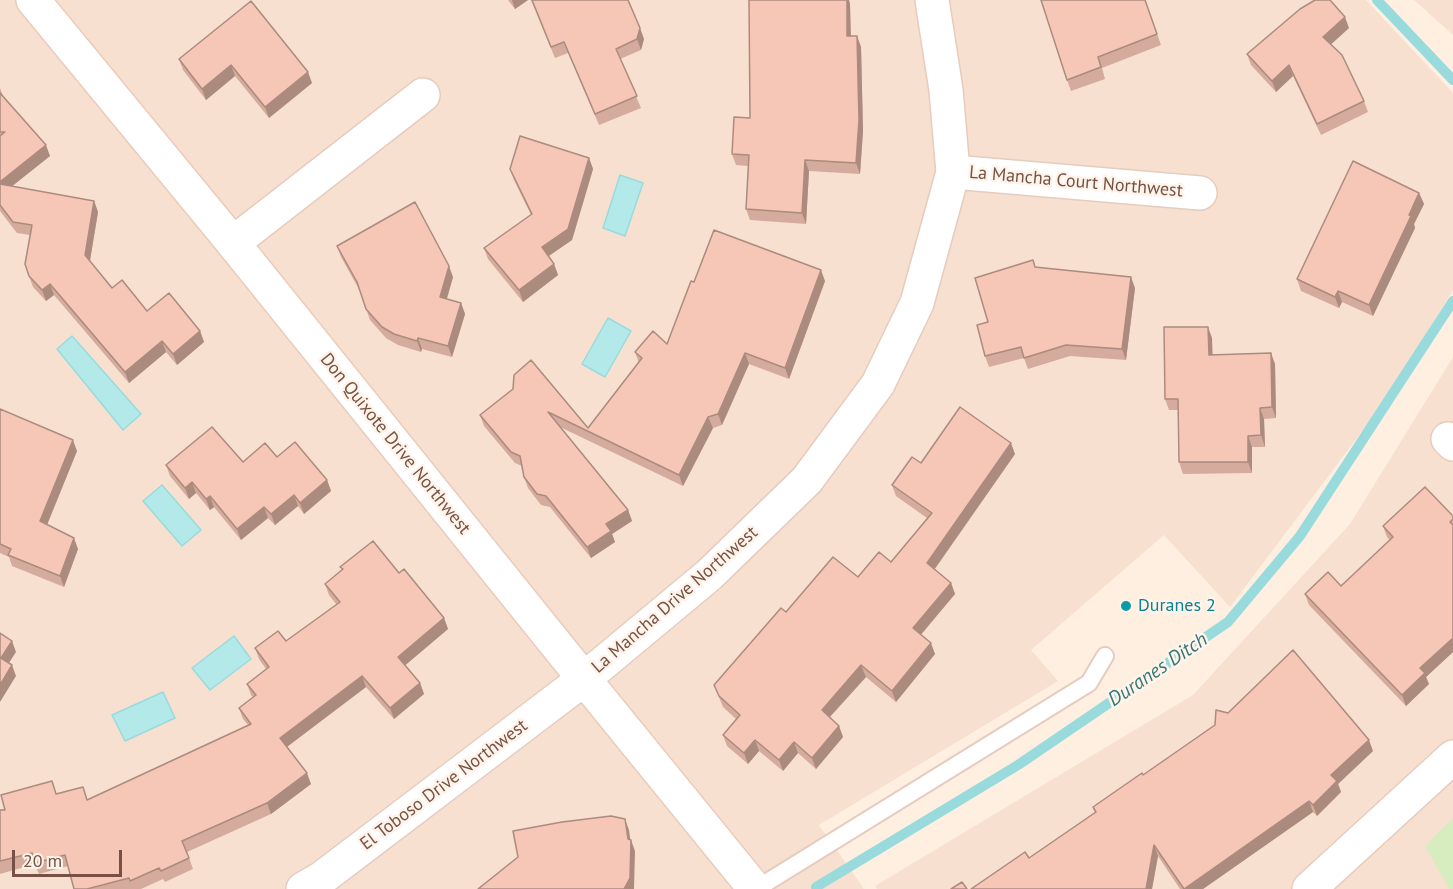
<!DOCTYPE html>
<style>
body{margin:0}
#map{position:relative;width:1453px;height:889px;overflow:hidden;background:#feefe1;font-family:"PT Sans",sans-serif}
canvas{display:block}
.scale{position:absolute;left:12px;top:850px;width:110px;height:27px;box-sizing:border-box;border:3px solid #785146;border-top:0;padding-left:8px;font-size:18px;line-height:21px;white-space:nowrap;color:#785146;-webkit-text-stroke:4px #fff4ea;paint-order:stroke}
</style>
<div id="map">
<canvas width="1453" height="889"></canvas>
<div class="scale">20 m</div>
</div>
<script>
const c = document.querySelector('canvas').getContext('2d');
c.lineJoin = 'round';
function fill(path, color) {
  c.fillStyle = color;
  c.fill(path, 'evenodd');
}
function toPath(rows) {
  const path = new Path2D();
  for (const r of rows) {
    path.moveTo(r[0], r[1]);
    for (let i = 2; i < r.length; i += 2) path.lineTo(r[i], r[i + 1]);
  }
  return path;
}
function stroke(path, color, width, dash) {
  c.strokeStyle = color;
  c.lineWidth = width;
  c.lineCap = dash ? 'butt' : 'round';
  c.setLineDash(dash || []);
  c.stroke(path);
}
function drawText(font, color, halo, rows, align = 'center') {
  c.font = font + ' "PT Sans",sans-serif';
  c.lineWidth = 5;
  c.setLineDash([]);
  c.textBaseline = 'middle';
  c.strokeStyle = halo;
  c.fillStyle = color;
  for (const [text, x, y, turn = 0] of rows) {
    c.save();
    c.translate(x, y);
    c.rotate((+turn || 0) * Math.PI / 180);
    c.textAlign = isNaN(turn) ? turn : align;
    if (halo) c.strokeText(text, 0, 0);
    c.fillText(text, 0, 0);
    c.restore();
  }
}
fill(toPath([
 [0,0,1366,0,1453,93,1453,290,1387,398,1230,607,1164,535,1031,650,1058,681,819,825,864,889,0,889],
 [1414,0,1453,0,1453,35],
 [1453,357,1453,889,877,889,875,886,1193,695,1350,524]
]), '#f7e0cf');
fill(toPath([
 [1453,818,1453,889,1449,889,1425,846]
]), '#d8edbf');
const water = toPath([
 [620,175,643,183,625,236,603,228,620,175],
 [608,318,631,331,605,377,582,364,608,318],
 [72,336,141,414,123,430,57,349,72,336],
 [162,485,201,530,182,546,143,501,162,485],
 [234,636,251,659,210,690,192,668,234,636],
 [163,692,175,718,125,741,112,715,163,692]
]);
fill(water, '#b4e9ea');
stroke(water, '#99dbdd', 1.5);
stroke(toPath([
 [1377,0,1453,80],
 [816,887,1018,765,1228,622,1300,536,1453,301]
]), '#99dbdd', 10);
const lane = toPath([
 [756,889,1089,683,1105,656]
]);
const street = toPath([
 [953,172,1200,193],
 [233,243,423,95],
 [1448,439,1453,444],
 [303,889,322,878,584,679,709,575,807,480,878,384,917,303,953,172,946,90,932,0],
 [1309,889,1453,757]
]);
const secondary = toPath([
 [33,0,233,243,584,679,755,889]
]);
stroke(lane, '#e6ccbf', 20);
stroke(street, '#e6ccbf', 36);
stroke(secondary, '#ebccbc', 36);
stroke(lane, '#fff', 16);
stroke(street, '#fff', 33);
stroke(secondary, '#fff', 33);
fill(toPath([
 [508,0,528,0,515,9],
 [531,0,628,0,644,39,641,50,620,59,641,108,599,125,568,53,555,58],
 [749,0,849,0,850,5,851,36,857,36,861,47,863,131,860,174,809,171,806,224,750,220,746,209,748,166,736,165,732,154,750,118],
 [1145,0,1161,45,1102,68,1105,79,1071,91,1067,80],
 [251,1,312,83,269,118,235,76,206,100,183,70,179,59],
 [1349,28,1331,44,1364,101,1368,112,1321,135,1293,76,1276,92,1251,65,1247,54],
 [0,88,3,96,50,156,12,186,94,201,98,212,90,261,112,288,147,311,200,331,204,342,177,365,166,352,129,383,54,295,46,301,33,287,29,276,30,235,17,233,0,211],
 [589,158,593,169,572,240,548,256,554,264,558,275,523,302,488,259,484,248,531,215,514,180,510,169],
 [1419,193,1424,204,1414,224,1415,228,1373,316,1342,302,1339,308,1301,291,1297,279],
 [337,246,453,277,447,299,461,303,465,314,452,357,422,349,421,352,398,345,386,338,370,320,360,291,341,257],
 [1036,267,1135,288,1126,360,1070,356,1028,369,1024,358,989,367,985,356,988,322],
 [825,281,789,379,749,364,722,425,713,428,683,486,560,427,628,510,632,521,612,534,615,542,591,558,550,507,541,505,528,488,524,477,522,466,515,463,484,426,480,415,513,389,588,428,639,363,635,352,667,344,694,282],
 [1212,338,1212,355,1275,364,1276,418,1264,419,1265,447,1252,447,1252,473,1183,474,1179,462,1178,410,1169,410,1165,399],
 [0,409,77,451,47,525,78,549,64,587,12,566,9,557,0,553],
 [1015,454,935,569,951,583,955,594,921,635,935,654,896,702,866,677,830,717,839,726,843,737,816,769,798,753,783,771,759,751,748,764,727,746,723,735,736,719,723,707,714,685,786,612,858,577,891,562,927,518,896,496,892,485,921,463],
 [277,457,327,480,331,491,304,514,298,506,275,525,268,518,241,540,214,507,210,510,196,493,189,499,170,476,166,465,243,462],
 [1453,516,1453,652,1426,677,1429,684,1406,706,1309,605,1305,594,1341,586,1390,540,1387,537,1383,526],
 [340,567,399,573,444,618,448,629,405,665,420,683,424,694,394,719,366,687,287,747,311,784,271,814,187,852,193,869,165,882,163,879,141,889,74,889,68,866,39,874,35,864,0,874,0,810,57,794,88,800,248,725,243,719,239,708,253,697,251,695,247,684,266,669,259,659,255,648,286,641,337,605,329,595,325,584,342,570],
 [1373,751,1338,784,1341,792,1317,816,1313,812,1203,889,1180,889,1158,856,1152,889,971,889,1029,858,1095,812,1093,807,1143,775]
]), '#d4ab9d');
fill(toPath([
 [512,0,528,0,515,9],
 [847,0,849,0,850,5,851,47,847,36],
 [1345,17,1349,28,1327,48,1323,37],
 [640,28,644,39,641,50,637,39],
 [857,36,861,47,863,131,860,174,856,163],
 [231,65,235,76,206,100,202,89],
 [1289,65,1293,76,1276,92,1272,81],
 [308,72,312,83,269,118,265,107],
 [46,145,50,156,1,195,0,191,0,182],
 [589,158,593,169,572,240,546,258,542,247],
 [805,160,809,171,806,224,802,213],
 [1419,193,1424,204,1414,224,1415,228,1373,316,1369,305],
 [94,201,98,212,89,266,85,255],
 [554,264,558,275,523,302,519,290],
 [449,266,453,277,444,308,440,297],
 [821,270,825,281,789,379,785,368],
 [1131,277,1135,288,1126,360,1122,349],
 [50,284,54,295,46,301,42,290],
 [1338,291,1342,302,1339,308,1335,297],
 [461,303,465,314,452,357,448,346],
 [1208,327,1212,338,1213,366,1209,355],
 [200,331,204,342,177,365,173,354],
 [418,338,422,349,421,352,417,341],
 [162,341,166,352,129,383,125,372],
 [745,353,749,364,722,425,718,414],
 [1271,353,1275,364,1276,418,1272,407],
 [1260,408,1264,419,1265,447,1261,435],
 [708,417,713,428,683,486,679,475],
 [1248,436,1252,447,1252,473,1248,462],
 [73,440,77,451,44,532,40,521],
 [1011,443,1015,454,931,574,927,563],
 [327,480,331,491,304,514,300,503],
 [192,482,196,493,189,499,185,488],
 [294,495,298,506,275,525,271,514],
 [210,496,214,507,210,510,206,499],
 [264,507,268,518,241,540,237,529],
 [628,510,632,521,612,534,615,542,591,558,587,547,606,524],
 [74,538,78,549,64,587,60,576],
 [951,583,955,594,917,639,913,628],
 [444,618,448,629,402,668,398,657],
 [1453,638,1453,652,1426,677,1429,684,1406,706,1402,695,1420,668],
 [12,641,16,652,5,669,1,658],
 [931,643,935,654,896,702,892,691],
 [12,665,16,676,0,702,0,685],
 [861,665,866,677,826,721,822,710],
 [362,676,366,687,284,749,280,738],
 [420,683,424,694,394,719,390,708],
 [839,726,843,737,816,769,812,758],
 [755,740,759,751,748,764,744,753],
 [1369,740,1373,751,1338,784,1341,792,1317,816,1313,805,1331,775],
 [794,742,798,753,783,771,779,760],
 [307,773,311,784,271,814,267,803],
 [1309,801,1313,812,1203,889,1184,889],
 [625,819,629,830,631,845,631,840,635,851,634,889,624,889,628,839],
 [1154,845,1158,856,1152,889,1146,889]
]), '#ac8b7f');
const building = toPath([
 [532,0,628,0,640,28,637,39,616,49,637,96,595,114,564,42,551,47,532,0],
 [749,0,847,0,847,36,857,36,859,120,856,163,805,160,802,213,746,209,749,155,732,154,734,117,750,118,749,0],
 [1041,0,1145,0,1157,34,1098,57,1101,67,1067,80,1041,0],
 [1315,0,1330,0,1345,17,1323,37,1342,55,1364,101,1317,124,1289,65,1272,81,1247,54,1300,9,1315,0],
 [251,1,308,72,265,107,231,65,202,89,179,59,251,1],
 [0,93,46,145,0,182,0,136,5,132,0,132,0,93],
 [520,136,589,158,568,229,542,247,554,264,519,290,484,248,532,214,510,169,520,136],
 [1353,161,1419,193,1409,215,1411,216,1369,305,1338,291,1335,297,1297,279,1353,161],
 [0,184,94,201,85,255,112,288,122,280,147,311,169,293,200,331,173,354,162,341,125,372,50,284,42,290,29,276,25,264,32,225,13,222,0,205,0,184],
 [415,202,449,266,440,297,461,303,448,346,418,338,417,341,394,334,382,327,366,309,357,282,337,246,415,202],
 [714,230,821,270,785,368,745,353,718,414,708,417,679,475,548,412,628,510,606,524,611,531,587,547,546,496,537,494,524,477,520,456,511,452,480,415,513,389,514,375,531,360,588,428,642,358,635,352,653,331,667,344,691,281,694,282,714,230],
 [1033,260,1035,267,1131,277,1122,349,1066,345,1024,358,1021,347,985,356,977,325,988,322,975,278,1033,260],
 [1164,327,1208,327,1209,355,1271,353,1272,407,1260,408,1261,435,1248,436,1248,462,1179,462,1178,399,1165,399,1164,327],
 [960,407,1011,443,927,563,951,583,913,628,931,643,892,691,861,665,822,710,839,726,812,758,794,742,779,760,755,740,744,753,723,735,740,715,719,696,714,685,781,608,786,612,833,557,858,577,879,552,891,562,932,513,892,485,912,457,921,463,960,407],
 [0,409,73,440,40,521,74,538,60,576,8,555,11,549,0,544,0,409],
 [212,427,243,462,265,443,277,457,295,442,327,480,300,503,294,495,271,514,264,507,237,529,210,496,206,499,192,482,185,488,166,465,212,427],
 [1425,487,1453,516,1453,519,1450,522,1453,525,1453,638,1420,668,1425,673,1402,695,1305,594,1328,572,1341,586,1393,537,1383,526,1425,487],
 [373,541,399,573,404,569,444,618,398,657,420,683,390,708,362,676,280,738,307,773,267,803,182,841,189,858,161,871,159,868,130,881,129,878,87,889,74,889,65,855,35,863,32,853,0,861,0,810,5,810,1,795,52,781,56,794,83,787,87,800,251,724,239,708,256,695,247,684,269,667,255,648,278,631,286,641,340,602,325,584,343,569,340,567,373,541],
 [0,633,12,641,1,658,12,665,0,685,0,633],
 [1293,650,1369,740,1331,775,1337,781,1313,805,1309,801,1184,889,1154,845,1146,889,971,889,1025,852,1029,858,1096,812,1093,807,1142,773,1143,775,1215,725,1216,710,1228,713,1293,650],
 [611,816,625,819,628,839,631,840,630,878,624,889,478,889,518,857,513,831,562,822,611,816],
 [962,882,967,889,951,889,962,882]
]);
fill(building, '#f6c7b6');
stroke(building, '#ac8b7f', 1.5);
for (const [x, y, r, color] of [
 [1126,606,6,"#0f9aa8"]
]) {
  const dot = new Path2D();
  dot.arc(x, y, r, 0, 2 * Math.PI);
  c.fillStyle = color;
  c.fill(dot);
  stroke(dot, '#fff4ea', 2);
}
drawText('18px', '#785146', '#fff4ea', [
 ["La Mancha Court Northwest",1076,182,5],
 ["Don Quixote Drive Northwest",395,444,51],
 ["La Mancha Drive Northwest",675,600,-41],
 ["El Toboso Drive Northwest",444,785,-37]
]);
drawText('18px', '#0d838f', '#fff4ea', [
 ["Duranes 2",1138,606]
], 'left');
drawText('italic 20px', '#357678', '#fff4ea', [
 ["Duranes Ditch",1158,670,-34]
]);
</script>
